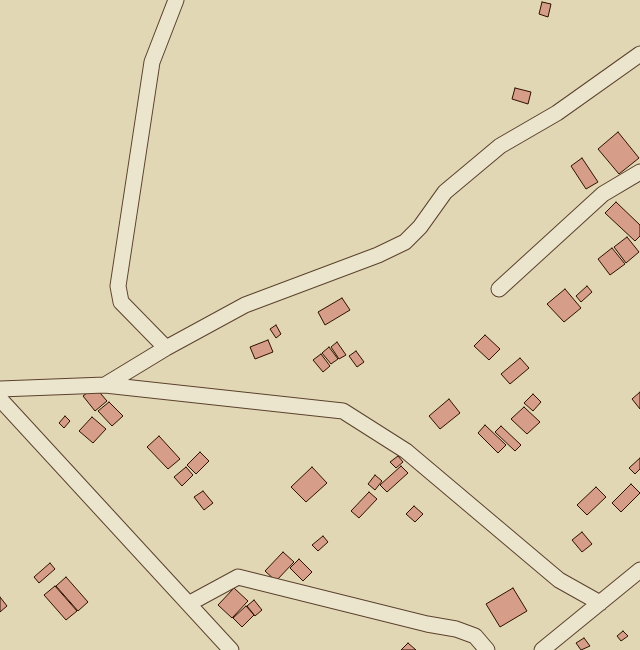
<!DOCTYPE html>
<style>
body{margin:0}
canvas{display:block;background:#e2d7b4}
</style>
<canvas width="640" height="650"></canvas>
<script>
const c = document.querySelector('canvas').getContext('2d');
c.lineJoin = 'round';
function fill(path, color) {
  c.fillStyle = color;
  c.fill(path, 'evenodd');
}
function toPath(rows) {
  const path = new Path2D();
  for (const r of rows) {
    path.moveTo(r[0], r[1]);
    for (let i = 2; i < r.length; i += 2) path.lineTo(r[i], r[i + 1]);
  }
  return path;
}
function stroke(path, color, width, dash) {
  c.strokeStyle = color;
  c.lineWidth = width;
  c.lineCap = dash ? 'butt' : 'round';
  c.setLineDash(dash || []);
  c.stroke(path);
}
const building = toPath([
 [542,2,551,4,548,17,539,14,542,2],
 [515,88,531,92,528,104,512,99,515,88],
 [618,132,639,158,619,174,598,149,618,132],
 [582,158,598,182,586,189,571,166,582,158],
 [616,202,640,225,640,236,635,241,605,213,616,202],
 [627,237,639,252,626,263,614,247,627,237],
 [612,248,625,264,610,275,598,259,612,248],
 [587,286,592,292,581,302,576,296,587,286],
 [565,289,581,308,564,322,547,304,565,289],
 [342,298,350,310,325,325,318,312,342,298],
 [276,325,281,334,276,338,270,329,276,325],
 [485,335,500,349,489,360,474,346,485,335],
 [268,340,273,352,255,359,250,347,268,340],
 [337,342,346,355,339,359,331,347,337,342],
 [329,347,338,359,331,364,322,353,329,347],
 [356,351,364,362,357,367,349,356,356,351],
 [321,354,330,366,323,372,313,360,321,354],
 [520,358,529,368,510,384,501,374,520,358],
 [95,387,107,401,95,411,83,396,95,387],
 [640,392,640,409,632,399,640,392],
 [533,394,541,402,533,411,524,403,533,394],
 [449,399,460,413,440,429,429,416,449,399],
 [109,402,123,416,112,426,98,411,109,402],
 [524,407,540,422,527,434,511,419,524,407],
 [65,416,70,421,64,428,59,423,65,416],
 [92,417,106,429,93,443,79,431,92,417],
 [485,425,506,445,498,453,478,433,485,425],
 [501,426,521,445,515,451,495,432,501,426],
 [159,436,180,459,168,469,147,447,159,436],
 [200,452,209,461,196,474,187,465,200,452],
 [398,456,403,462,396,468,390,462,398,456],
 [640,458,640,469,635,474,629,468,640,458],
 [401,466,408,473,387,492,380,485,401,466],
 [186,467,193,475,182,486,174,477,186,467],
 [312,467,327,483,306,502,291,487,312,467],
 [375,475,382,481,375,490,368,484,375,475],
 [631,484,640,493,621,512,612,503,631,484],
 [596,487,606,497,587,515,577,505,596,487],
 [203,491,213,503,204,510,194,497,203,491],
 [369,492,377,499,359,518,351,511,369,492],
 [414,506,423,514,415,522,406,514,414,506],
 [582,532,592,544,582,552,572,540,582,532],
 [323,536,328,542,318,551,312,545,323,536],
 [283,552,294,562,276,581,265,571,283,552],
 [299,559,312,572,303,581,290,568,299,559],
 [50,563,55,569,39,583,34,577,50,563],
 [66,577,88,602,78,611,56,586,66,577],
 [55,586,77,611,66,620,44,595,55,586],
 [234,588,248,601,232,618,218,605,234,588],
 [513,588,527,611,500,627,486,604,513,588],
 [0,597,7,606,0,612,0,597],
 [254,600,262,610,255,616,247,606,254,600],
 [246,606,254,615,242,627,233,618,246,606],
 [623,631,628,636,621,641,617,636,623,631],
 [584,638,590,646,581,650,576,643,584,638],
 [408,643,416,650,401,650,408,643]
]);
fill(building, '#d69d88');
stroke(building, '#2e1000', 1);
const minor = toPath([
 [499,289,603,194,640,172],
 [166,348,121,302,118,286,152,62,176,0],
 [105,385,166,348,245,305,378,255,405,242,420,227,445,192,500,146,557,113,640,54],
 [0,389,105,385,343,411,406,451,559,580,600,603],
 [0,399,231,650],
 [190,603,238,577,427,624,456,629,475,636,487,650],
 [542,650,640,570]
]);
stroke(minor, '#5b422d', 17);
stroke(minor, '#ece5ce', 15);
</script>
